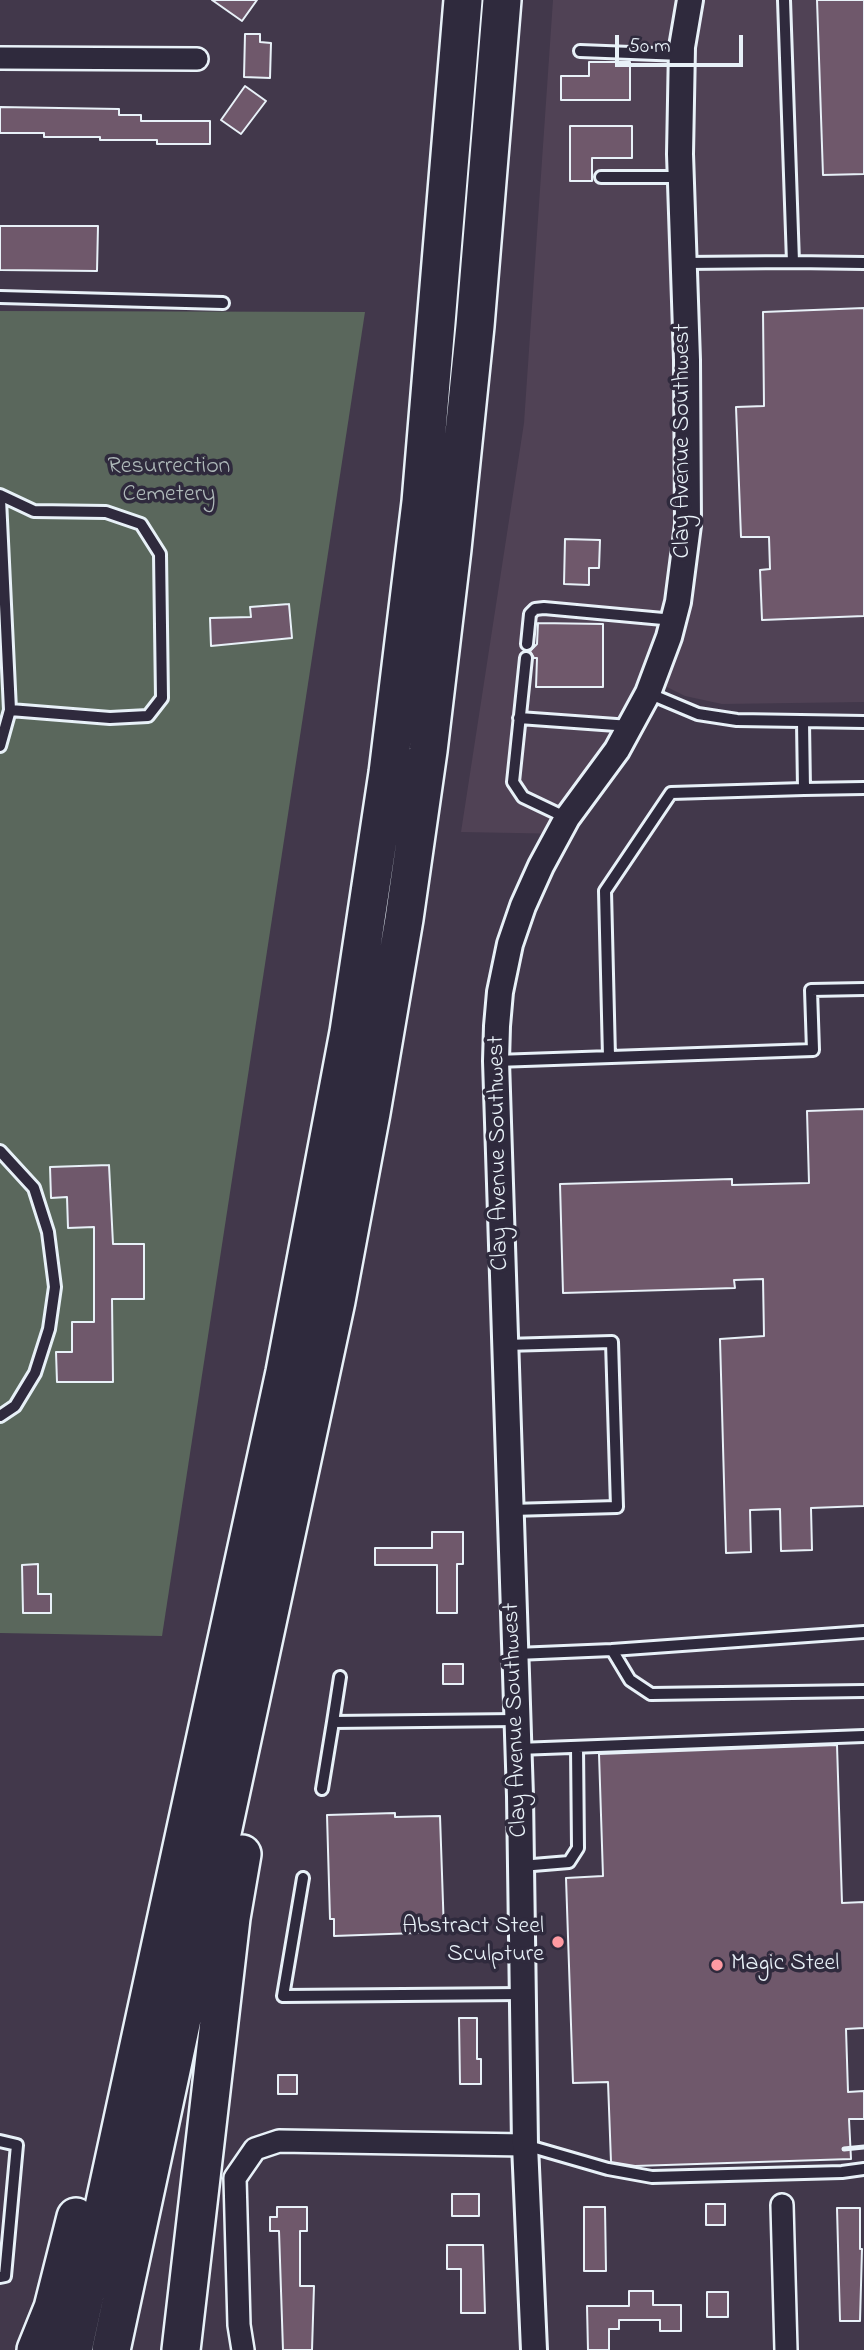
<!DOCTYPE html>
<style>
body{margin:0}
#map{position:relative;width:864px;height:2350px;overflow:hidden;background:#42384b;font-family:"Indie Flower",sans-serif}
canvas{display:block}
.scale{position:absolute;left:615px;top:35px;width:128px;height:32px;box-sizing:border-box;border:4px solid #e8f1f8;border-top:0;padding-left:9px;font-size:21px;line-height:24px;white-space:nowrap;color:#e8f1f8;-webkit-text-stroke:5px #2f2a3d;paint-order:stroke}
</style>
<div id="map">
<canvas width="864" height="2350"></canvas>
<div class="scale">50 m</div>
</div>
<script>
const c = document.querySelector('canvas').getContext('2d');
c.lineJoin = 'round';
function fill(path, color) {
  c.fillStyle = color;
  c.fill(path, 'evenodd');
}
function toPath(rows) {
  const path = new Path2D();
  for (const r of rows) {
    path.moveTo(r[0], r[1]);
    for (let i = 2; i < r.length; i += 2) path.lineTo(r[i], r[i + 1]);
  }
  return path;
}
function stroke(path, color, width, dash) {
  c.strokeStyle = color;
  c.lineWidth = width;
  c.lineCap = dash ? 'butt' : 'round';
  c.setLineDash(dash || []);
  c.stroke(path);
}
function drawText(font, color, halo, rows, align = 'center') {
  c.font = font + ' "Indie Flower",sans-serif';
  c.lineWidth = 7;
  c.setLineDash([]);
  c.textBaseline = 'middle';
  c.strokeStyle = halo;
  c.fillStyle = color;
  for (const [text, x, y, turn = 0] of rows) {
    c.save();
    c.translate(x, y);
    c.rotate((+turn || 0) * Math.PI / 180);
    c.textAlign = isNaN(turn) ? turn : align;
    if (halo) c.strokeText(text, 0, 0);
    c.fillText(text, 0, 0);
    c.restore();
  }
}
fill(toPath([
 [553,0,864,0,864,702,722,704,685,696,667,687,633,745,569,834,461,832,524,423]
]), '#504255');
fill(toPath([
 [0,311,365,312,162,1636,0,1633]
]), '#5a675c');
const building = toPath([
 [212,0,257,0,242,21,212,0],
 [817,0,864,0,864,174,823,175,817,0],
 [245,34,260,34,260,42,271,43,270,78,244,77,245,34],
 [589,62,630,62,630,100,561,100,561,76,589,76,589,62],
 [245,86,266,101,241,134,221,120,245,86],
 [0,107,119,109,119,115,141,115,141,121,210,121,210,144,157,144,157,140,100,140,100,137,44,137,44,133,0,133,0,107],
 [570,126,632,126,632,158,592,158,592,181,570,181,570,126],
 [0,226,98,226,97,271,0,270,0,226],
 [864,308,864,616,762,620,760,570,770,569,769,537,741,537,736,407,764,406,763,312,864,308],
 [565,539,600,540,599,568,589,568,589,585,564,584,565,539],
 [289,604,292,638,211,646,210,618,251,617,250,607,289,604],
 [538,623,603,624,603,687,536,687,537,658,534,658,530,651,537,644,538,623],
 [864,1109,864,1506,811,1508,812,1550,781,1551,780,1509,750,1510,751,1552,726,1553,720,1339,764,1336,763,1279,734,1280,735,1288,563,1293,560,1184,732,1179,732,1185,809,1183,807,1111,864,1109],
 [109,1165,113,1244,144,1244,144,1299,112,1299,113,1382,57,1382,56,1352,72,1352,72,1322,94,1322,94,1227,68,1228,67,1197,51,1198,50,1167,109,1165],
 [432,1532,463,1532,463,1564,457,1564,457,1613,437,1613,437,1565,375,1565,375,1548,432,1548,432,1532],
 [38,1564,38,1594,51,1594,51,1613,23,1613,22,1565,38,1564],
 [443,1664,463,1664,463,1684,443,1684,443,1664],
 [837,1745,842,1903,864,1902,864,2028,846,2029,848,2092,864,2091,864,2119,849,2119,851,2159,635,2166,611,2162,608,2082,573,2083,566,1878,603,1876,599,1754,837,1745],
 [395,1813,395,1817,440,1816,444,1932,334,1936,334,1919,330,1919,327,1815,395,1813],
 [459,2018,477,2018,477,2059,481,2059,481,2084,460,2084,459,2018],
 [278,2075,297,2075,297,2094,278,2094,278,2075],
 [452,2194,479,2194,479,2216,452,2216,452,2194],
 [706,2204,725,2204,725,2225,706,2225,706,2204],
 [277,2207,307,2207,307,2231,300,2231,300,2286,314,2286,312,2350,283,2350,279,2231,270,2231,270,2217,277,2217,277,2207],
 [584,2207,605,2207,606,2271,584,2271,584,2207],
 [837,2208,860,2208,860,2249,862,2249,860,2321,840,2321,837,2208],
 [447,2245,483,2245,485,2313,461,2313,461,2269,447,2269,447,2245],
 [629,2291,653,2291,653,2305,681,2305,681,2331,660,2331,660,2320,619,2320,619,2329,609,2329,609,2350,588,2350,587,2306,629,2306,629,2291],
 [707,2292,728,2292,728,2317,707,2317,707,2292]
]);
fill(building, '#6f586b');
stroke(building, '#e8f1f8', 2);
const service = toPath([
 [580,51,682,55],
 [601,177,681,177],
 [793,262,864,263],
 [684,263,793,262,784,0],
 [0,297,223,303],
 [0,495,34,511,106,512,141,524,160,554,162,698,148,716,110,718,10,710],
 [0,499,10,710,0,746],
 [527,644,530,614,535,609,544,608,674,620],
 [526,658,513,782,523,797,567,818],
 [648,693,698,714,737,720,864,722],
 [519,718,630,726],
 [804,789,864,788],
 [609,1057,605,891,671,793,804,789,803,722],
 [496,1061,813,1050,811,990,864,989],
 [0,1151,34,1188,48,1232,55,1287,49,1329,35,1373,15,1406,0,1416],
 [505,1345,612,1342,617,1507,511,1510],
 [612,1650,864,1632],
 [516,1654,612,1650,630,1680,651,1694,864,1691],
 [333,1722,340,1677],
 [518,1749,864,1736],
 [322,1789,333,1722,517,1720],
 [521,1866,569,1862,578,1848,577,1747],
 [303,1878,283,1996,523,1994],
 [0,2141,17,2145,5,2276,0,2277],
 [525,2145,608,2169,652,2177,842,2172,864,2169]
]);
const minor = toPath([
 [0,58,197,59],
 [782,2205,786,2350],
 [243,2350,239,2325,235,2178,255,2149,279,2141,525,2145]
]);
const tertiary = toPath([
 [534,2350,525,2145,520,1796,496,1061,497,1026,500,992,510,944,523,906,541,866,567,818,617,750,648,693,669,637,678,602,688,525,687,360,680,154,682,47,690,0]
]);
const motorway = toPath([
 [36,2350,53,2308,76,2217],
 [73,2350,285,1372,349,1032,388,773,421,502,463,0],
 [111,2350,336,1301,371,1113,404,919,428,751,452,549,475,326,502,0],
 [181,2350,231,1918,242,1854]
]);
stroke(service, '#e8f1f8', 16);
stroke(minor, '#e8f1f8', 26);
stroke(tertiary, '#e8f1f8', 30);
stroke(motorway, '#e8f1f8', 42);
stroke(service, '#2f2a3d', 10);
stroke(minor, '#2f2a3d', 21);
stroke(tertiary, '#2f2a3d', 24);
stroke(motorway, '#2f2a3d', 37);
stroke(toPath([
 [844,2149,864,2147]
]), '#e8f1f8', 5);
for (const [x, y, r, color] of [
 [558,1942,7,"#ff9aa2"],
 [717,1965,7,"#ff9aa2"]
]) {
  const dot = new Path2D();
  dot.arc(x, y, r, 0, 2 * Math.PI);
  c.fillStyle = color;
  c.fill(dot);
  stroke(dot, '#2f2a3d', 2.5);
}
drawText('24px', '#e8f1f8', '#2f2a3d', [
 ["Clay Avenue Southwest",684,441,-90],
 ["Clay Avenue Southwest",500,1153,-91],
 ["Clay Avenue Southwest",517,1720,-92]
]);
drawText('24px', '#afbaba', '#2f2a3d', [
 ["Resurrection",169,468],
 ["Cemetery",169,496]
]);
drawText('24px', '#e8f1f8', '#2f2a3d', [
 ["Abstract Steel",544,1928],
 ["Sculpture",544,1956],
 ["Magic Steel",731,1965,"left"]
], 'right');
</script>
